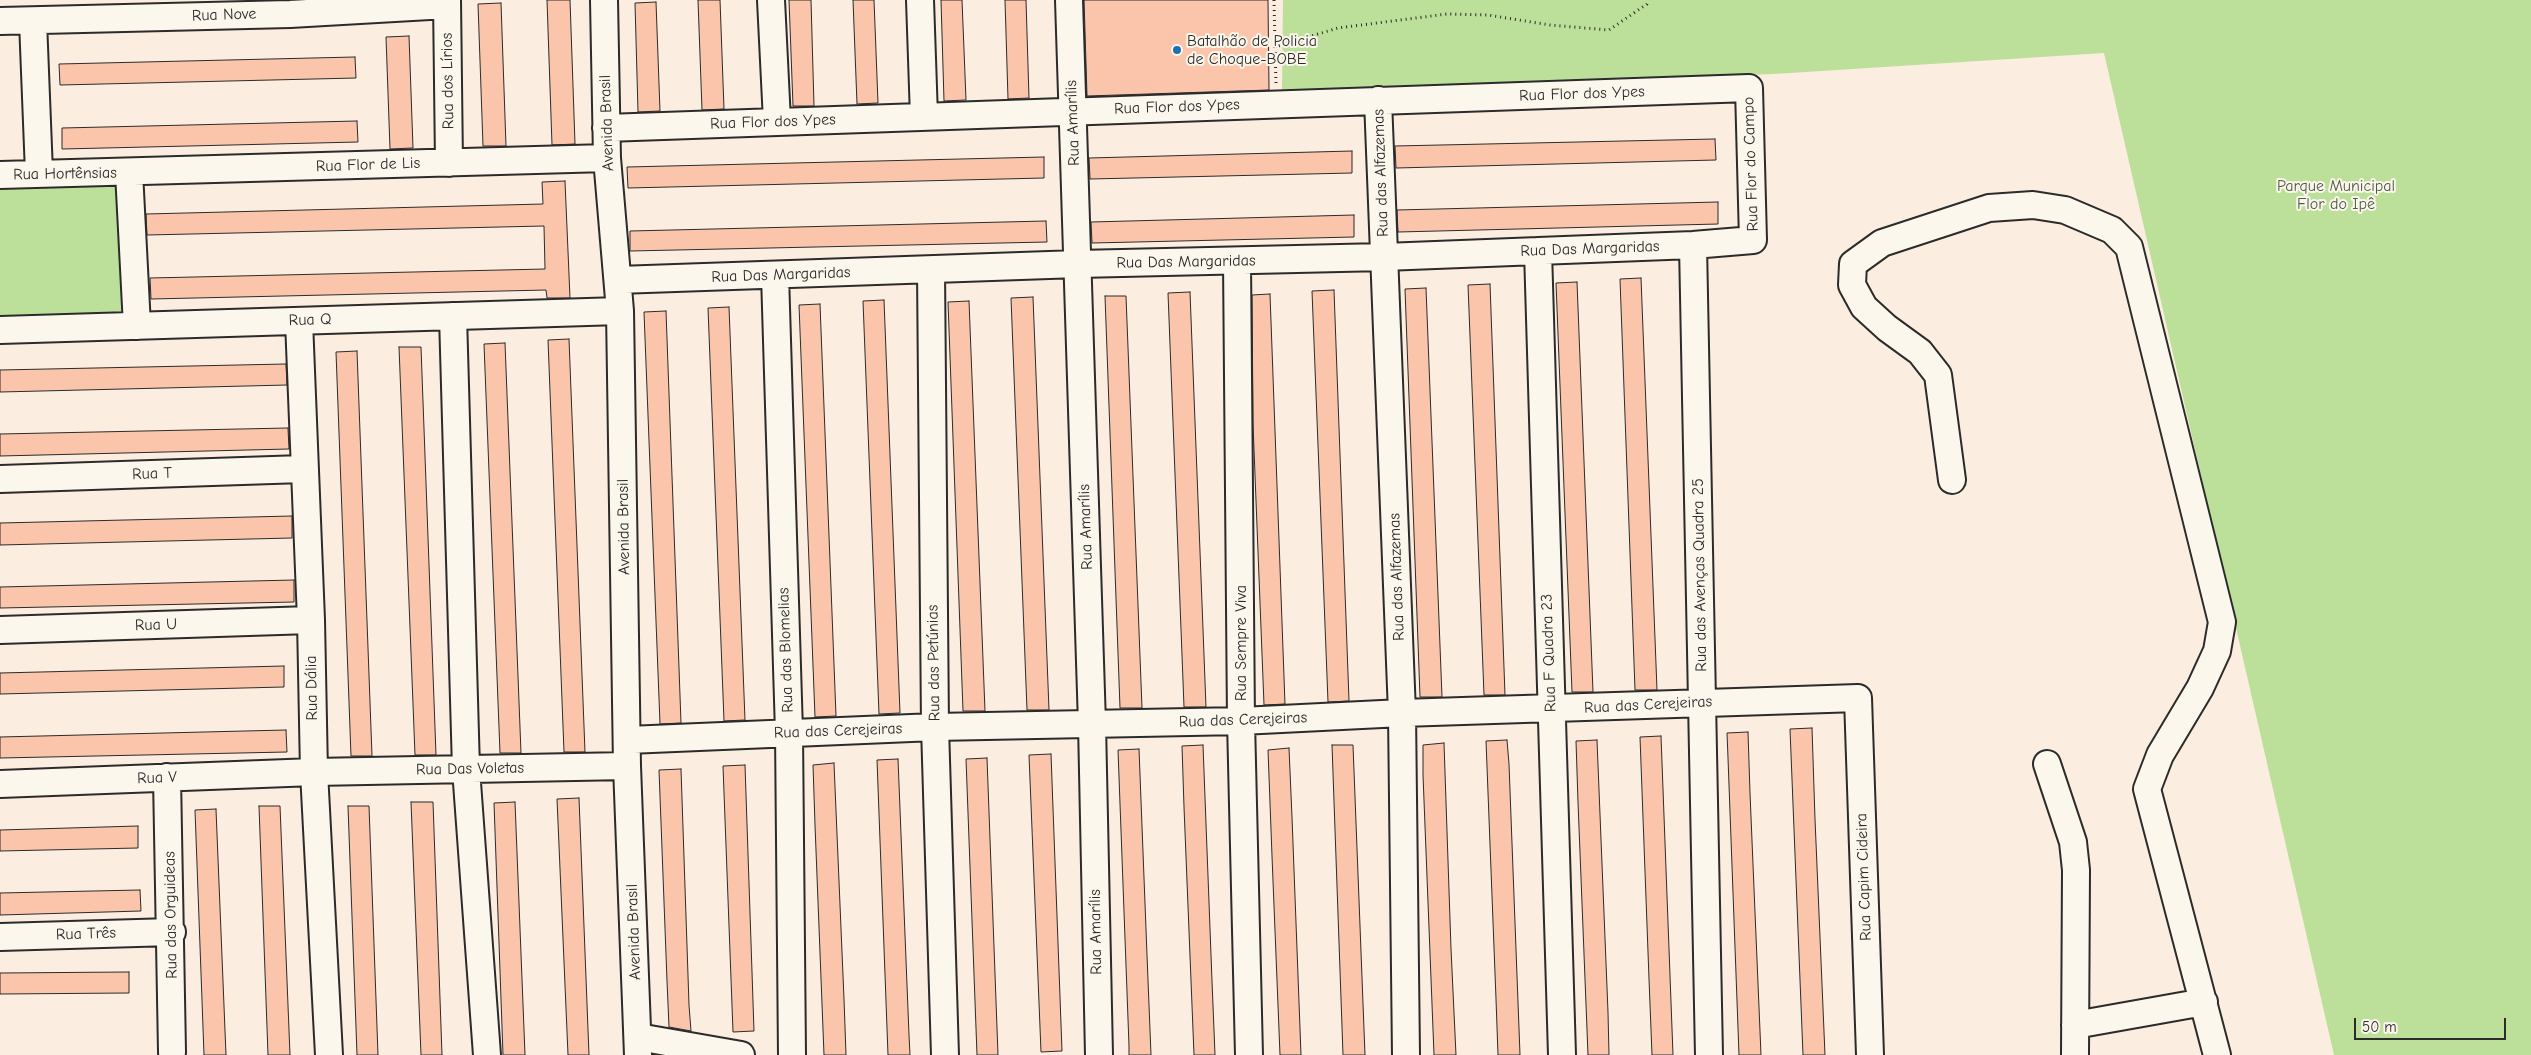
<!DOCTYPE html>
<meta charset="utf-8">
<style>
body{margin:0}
#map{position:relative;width:2531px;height:1055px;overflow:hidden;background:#fbeddf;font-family:"Comic Neue",sans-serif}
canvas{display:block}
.scale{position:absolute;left:2354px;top:1018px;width:152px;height:22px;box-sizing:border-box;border:2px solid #2b2b2b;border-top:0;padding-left:6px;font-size:15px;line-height:18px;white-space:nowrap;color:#2b2b2b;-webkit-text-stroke:4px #fbf7ec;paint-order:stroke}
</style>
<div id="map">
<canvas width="2531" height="1055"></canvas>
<div class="scale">50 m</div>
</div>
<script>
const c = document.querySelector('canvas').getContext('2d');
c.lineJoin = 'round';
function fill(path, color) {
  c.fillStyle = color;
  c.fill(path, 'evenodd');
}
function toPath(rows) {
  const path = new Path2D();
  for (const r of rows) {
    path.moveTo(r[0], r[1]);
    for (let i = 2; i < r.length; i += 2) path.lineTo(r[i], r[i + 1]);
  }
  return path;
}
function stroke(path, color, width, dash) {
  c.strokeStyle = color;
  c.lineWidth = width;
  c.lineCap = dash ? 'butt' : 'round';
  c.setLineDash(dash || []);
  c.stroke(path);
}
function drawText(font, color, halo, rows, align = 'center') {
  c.font = font + ' "Comic Neue",sans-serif';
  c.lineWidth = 4;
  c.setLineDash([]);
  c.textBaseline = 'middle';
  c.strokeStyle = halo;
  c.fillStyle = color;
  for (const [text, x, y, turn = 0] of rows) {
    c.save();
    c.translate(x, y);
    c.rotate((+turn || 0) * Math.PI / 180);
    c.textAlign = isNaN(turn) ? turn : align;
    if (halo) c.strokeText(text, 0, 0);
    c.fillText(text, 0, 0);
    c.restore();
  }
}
fill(toPath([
 [1283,0,2531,0,2531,1055,2334,1055,2104,53,1774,74,1282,92],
 [126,183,130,319,0,323,0,188]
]), '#bce09a');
const building = toPath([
 [547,0,570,0,575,144,552,145,547,0],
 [698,0,720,0,724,109,702,110,698,0],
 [789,0,811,0,814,106,793,106,789,0],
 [853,0,874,0,878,103,857,104,853,0],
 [941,0,962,0,966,100,944,101,941,0],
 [1005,0,1026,0,1029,98,1008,99,1005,0],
 [1084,0,1268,0,1269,90,1087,96,1084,0],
 [656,2,660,111,638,112,635,3,656,2],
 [501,3,506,146,483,146,478,4,501,3],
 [409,36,413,148,390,149,386,37,409,36],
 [355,57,356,78,60,85,59,64,355,57],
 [357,121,358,142,62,149,62,128,357,121],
 [1715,139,1716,160,1396,168,1395,146,1715,139],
 [1352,151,1352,173,1090,179,1089,158,1352,151],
 [1044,157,1044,178,628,188,627,167,1044,157],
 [565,181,570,298,547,298,546,290,151,299,150,278,545,269,544,226,147,235,146,214,543,204,542,182,565,181],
 [1718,202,1718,224,1398,232,1397,210,1718,202],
 [1354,215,1354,237,1092,243,1091,222,1354,215],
 [1046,221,1047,242,630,251,630,231,1046,221],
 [1641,278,1657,690,1635,690,1620,279,1641,278],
 [1577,282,1593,692,1572,692,1556,283,1577,282],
 [1490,284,1505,695,1484,695,1468,285,1490,284],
 [1426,288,1442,697,1420,697,1405,289,1426,288],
 [1334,290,1349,701,1328,702,1312,291,1334,290],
 [1190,292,1206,707,1184,707,1168,293,1190,292],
 [1270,294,1285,704,1264,705,1253,424,1252,295,1270,294],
 [1105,296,1126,296,1142,708,1120,708,1105,296],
 [1033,297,1049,710,1027,710,1011,298,1033,297],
 [884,300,900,713,879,714,863,301,884,300],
 [969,301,985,711,963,711,948,302,969,301],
 [820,304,836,716,815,717,799,305,820,304],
 [729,307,745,720,724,721,708,308,729,307],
 [666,311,681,723,660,724,644,312,666,311],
 [569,339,585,752,564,752,548,340,569,339],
 [505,343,521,753,500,753,484,344,505,343],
 [399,347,421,347,436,755,415,755,399,347],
 [357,351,372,756,351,756,336,352,357,351],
 [286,364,287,385,0,392,0,370,286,364],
 [288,428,289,449,0,456,0,434,288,428],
 [292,516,292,538,0,545,0,523,292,516],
 [294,580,294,602,0,608,0,587,294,580],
 [284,666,284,687,0,694,0,673,284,666],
 [1812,728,1815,819,1825,1055,1803,1055,1790,729,1812,728],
 [286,730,287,752,0,758,0,737,286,730],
 [1748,732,1750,793,1761,1055,1739,1055,1728,758,1727,733,1748,732],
 [1661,736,1671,1002,1673,1055,1652,1055,1649,979,1640,737,1661,736],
 [1507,740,1509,764,1520,1055,1498,1055,1496,999,1486,741,1507,740],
 [1597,740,1608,1012,1609,1055,1588,1055,1578,802,1576,741,1597,740],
 [1444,743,1451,949,1456,1055,1434,1055,1423,775,1423,745,1444,743],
 [1203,745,1212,981,1215,1055,1194,1055,1184,807,1182,746,1203,745],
 [1332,745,1353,745,1365,1055,1343,1055,1332,745],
 [1289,748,1292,817,1301,1055,1280,1055,1272,856,1268,750,1289,748],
 [1139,749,1147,955,1151,1055,1129,1055,1129,1046,1118,750,1139,749],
 [1051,754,1062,1051,1041,1052,1029,755,1051,754],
 [987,758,998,1055,977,1055,966,759,987,758],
 [898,759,909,1035,910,1055,888,1055,877,760,898,759],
 [834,763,844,999,846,1055,824,1055,815,825,813,765,834,763],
 [745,765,754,1031,733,1032,723,766,745,765],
 [681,769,689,1005,691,1031,669,1027,667,981,659,770,681,769],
 [579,798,589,1055,568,1055,557,799,579,798],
 [411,802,433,802,442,1055,421,1055,411,802],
 [515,802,525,1055,503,1055,494,803,515,802],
 [259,806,280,806,290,1055,268,1055,259,806],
 [348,806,369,806,378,1055,357,1055,348,806],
 [216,809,226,1055,204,1055,195,810,216,809],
 [138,826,138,848,0,851,0,830,138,826],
 [140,890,141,911,0,915,0,893,140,890],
 [129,972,129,993,0,994,0,973,129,972]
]);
fill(building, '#fac5ab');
stroke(building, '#2b2b2b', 1);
const minor = toPath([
 [447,0,449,163],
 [604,0,607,158,620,311,627,766,638,1055],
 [771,0,777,121],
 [920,0,924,117],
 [1069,0,1092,724,1099,1055],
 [0,21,290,14,447,5],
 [33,21,39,173],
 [1378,100,1402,713,1406,1055],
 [606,128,1749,88,1753,240,1693,245,1384,257,1078,264,618,280],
 [129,172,137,326],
 [0,175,607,158],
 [1693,245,1709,1055],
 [1538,251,1562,1055],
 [1237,261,1241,721,1249,1055],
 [931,270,935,727,945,1055],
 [775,275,789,732,792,1055],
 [453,316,466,769,487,1055],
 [299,321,311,620,314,772,329,1055],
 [0,330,620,311],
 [0,479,303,469],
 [1952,480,1938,375,1920,352,1887,328,1864,307,1852,285,1853,264,1882,243,1989,208,2033,205,2065,210,2112,230,2129,247,2222,622,2217,651,2200,688,2160,755,2147,789,2217,1055],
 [0,630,311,620],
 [628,740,935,727,1241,721,1402,713,1858,698,1870,1055],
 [2047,764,2073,842,2076,870,2075,1055],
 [167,777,172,1052],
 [0,784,314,772,627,766],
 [0,937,172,932],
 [2075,1025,2204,1002],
 [638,1037,741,1055]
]);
stroke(minor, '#2b2b2b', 30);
stroke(toPath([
 [1274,0,1275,47],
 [1276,83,1275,47,1338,28,1447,14,1488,15,1550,25,1609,30,1647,4,1648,0]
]), '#2b2b2b', 3, [1, 4]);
stroke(minor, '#fbf7ec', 26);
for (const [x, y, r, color] of [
 [1177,50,5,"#1f6fb2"]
]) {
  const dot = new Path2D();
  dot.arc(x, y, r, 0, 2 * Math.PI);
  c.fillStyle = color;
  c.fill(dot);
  stroke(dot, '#fbf7ec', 2);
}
drawText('16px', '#2b2b2b', '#fbf7ec', [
 ["Rua Nove",224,15,-2],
 ["Rua dos Lírios",448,81,-91],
 ["Rua Flor dos Ypes",1582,94,-2],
 ["Rua Flor dos Ypes",1177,107,-2],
 ["Rua Flor dos Ypes",773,122,-2],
 ["Avenida Brasil",607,123,-92],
 ["Rua Amarílis",1073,123,-92],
 ["Rua Flor do Campo",1751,164,-92],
 ["Rua Flor de Lis",368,165,-2],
 ["Rua das Alfazemas",1381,173,-92],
 ["Rua Hortênsias",65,174,-1],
 ["Rua Das Margaridas",1590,249,-2],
 ["Rua Das Margaridas",1186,262,-1],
 ["Rua Das Margaridas",781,275,-2],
 ["Rua Q",310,320,-2],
 ["Rua T",152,474,-2],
 ["Avenida Brasil",624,527,-91],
 ["Rua Amarílis",1086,527,-92],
 ["Rua das Avenças Quadra 25",1700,575,-91],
 ["Rua das Alfazemas",1397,577,-92],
 ["Rua U",156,625,-2],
 ["Rua Sempre Viva",1241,643,-90],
 ["Rua das Blomelias",786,650,-92],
 ["Rua F Quadra 23",1549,653,-92],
 ["Rua das Petúnias",934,663,-91],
 ["Rua Dália",312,688,-91],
 ["Rua das Cerejeiras",1648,705,-3],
 ["Rua das Cerejeiras",1243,720,-2],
 ["Rua das Cerejeiras",838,731,-2],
 ["Rua Das Voletas",470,769,-1],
 ["Rua V",157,778,-2],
 ["Rua Capim Cideira",1864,877,-92],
 ["Rua das Orguideas",171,915,-91],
 ["Avenida Brasil",634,932,-92],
 ["Rua Amarílis",1096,932,-91],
 ["Rua Três",86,934,-2]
]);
drawText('16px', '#2b2b2b', '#fbf7ec', [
 ["Batalhão de Policia",1187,41],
 ["de Choque-BOBE",1187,59]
], 'left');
drawText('16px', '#4f5847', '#fbf7ec', [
 ["Parque Municipal",2336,186],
 ["Flor do Ipê",2336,204]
]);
</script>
